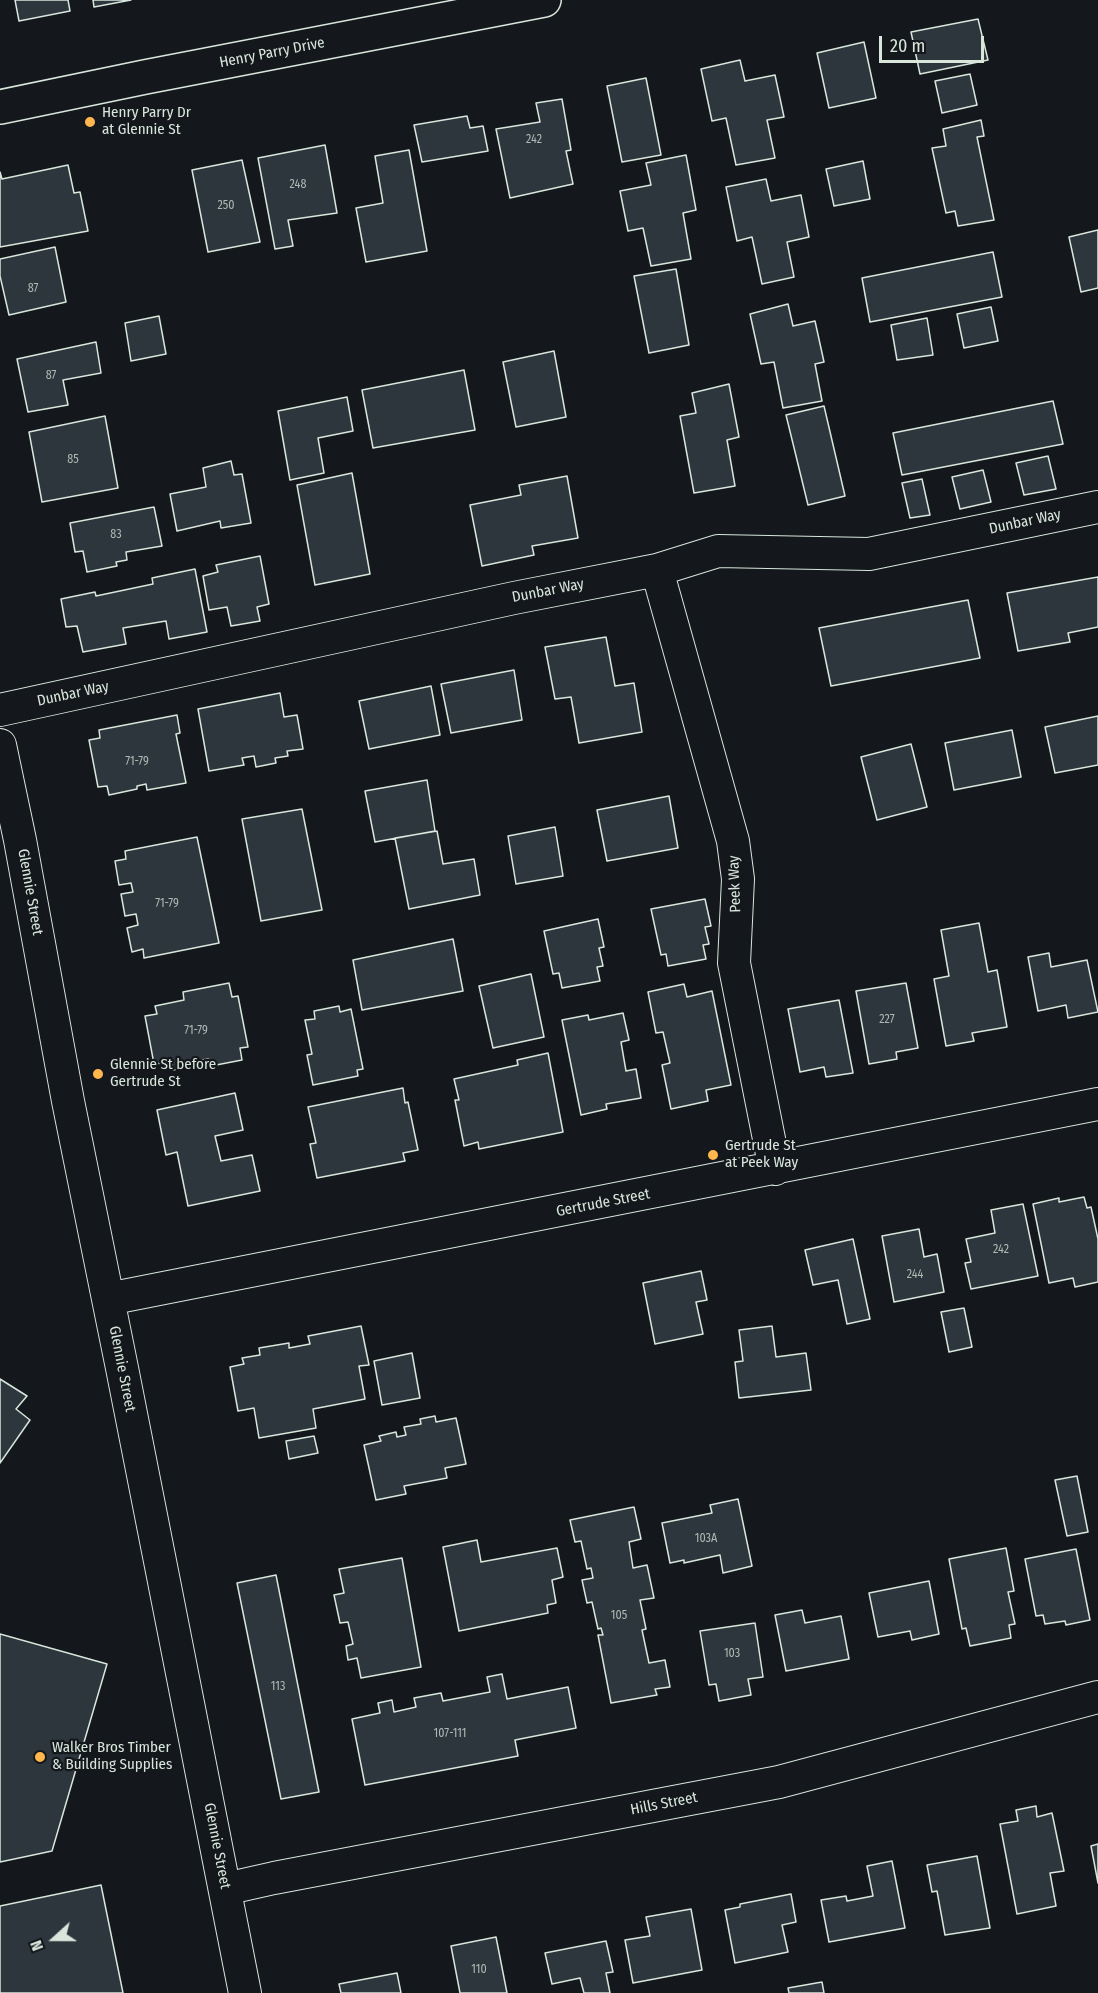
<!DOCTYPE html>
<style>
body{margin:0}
#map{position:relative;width:1098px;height:1993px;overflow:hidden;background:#14181c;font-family:"Fira Sans Condensed",sans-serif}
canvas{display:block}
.north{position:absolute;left:24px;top:1909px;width:60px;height:60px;-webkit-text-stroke:4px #14181c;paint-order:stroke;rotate:249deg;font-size:16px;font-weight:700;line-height:24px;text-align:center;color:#d8e6dc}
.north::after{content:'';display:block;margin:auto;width:21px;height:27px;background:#d8e6dc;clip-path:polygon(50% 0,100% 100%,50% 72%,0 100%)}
.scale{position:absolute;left:879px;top:36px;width:105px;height:27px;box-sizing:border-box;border:3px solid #d8e6dc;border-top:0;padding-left:8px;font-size:18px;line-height:21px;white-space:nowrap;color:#d8e6dc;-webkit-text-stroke:4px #14181c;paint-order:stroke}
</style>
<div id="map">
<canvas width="1098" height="1993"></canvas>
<div class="north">N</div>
<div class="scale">20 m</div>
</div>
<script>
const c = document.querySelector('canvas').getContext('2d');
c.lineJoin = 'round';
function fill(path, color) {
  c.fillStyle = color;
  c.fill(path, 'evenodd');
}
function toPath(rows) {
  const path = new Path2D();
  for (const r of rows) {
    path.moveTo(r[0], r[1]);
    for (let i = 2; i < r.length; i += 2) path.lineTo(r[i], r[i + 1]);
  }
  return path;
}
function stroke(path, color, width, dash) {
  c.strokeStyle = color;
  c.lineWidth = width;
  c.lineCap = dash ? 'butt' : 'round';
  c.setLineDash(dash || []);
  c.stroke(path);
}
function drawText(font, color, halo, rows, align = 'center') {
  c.font = font + ' "Fira Sans Condensed",sans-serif';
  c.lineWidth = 4.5;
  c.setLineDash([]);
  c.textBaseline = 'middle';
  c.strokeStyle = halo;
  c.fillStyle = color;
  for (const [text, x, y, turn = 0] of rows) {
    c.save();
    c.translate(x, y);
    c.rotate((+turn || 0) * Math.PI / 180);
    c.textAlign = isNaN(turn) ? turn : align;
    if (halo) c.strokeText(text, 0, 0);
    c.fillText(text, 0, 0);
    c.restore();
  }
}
const building = toPath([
 [15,0,68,0,70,11,19,21,15,0],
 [93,0,131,0,94,7,93,0],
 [978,19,988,60,920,74,911,32,978,19],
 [864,42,876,98,829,108,817,53,864,42],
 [740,60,745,81,775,75,784,117,767,120,775,158,736,165,726,118,712,121,701,69,740,60],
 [970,74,977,105,942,113,935,81,970,74],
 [646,78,661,155,622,162,607,86,646,78],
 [562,99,571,150,566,151,573,184,510,198,496,129,540,122,536,103,562,99],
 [467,116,470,128,483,126,488,151,422,162,414,125,467,116],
 [981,120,984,136,977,137,994,220,958,226,955,211,946,213,932,148,946,146,943,129,981,120],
 [325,145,337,213,288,220,293,246,275,249,258,158,325,145],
 [409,150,427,251,366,262,356,208,383,203,375,156,409,150],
 [686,155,696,210,683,213,691,259,651,266,643,228,628,231,620,191,651,185,646,163,686,155],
 [242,160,260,242,208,252,192,170,242,160],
 [863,161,870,199,834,206,826,169,863,161],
 [68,165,74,193,80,192,88,231,0,247,0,172,2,179,68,165],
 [766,179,771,201,801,195,809,237,787,242,794,277,762,284,752,237,737,241,726,187,766,179],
 [1098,230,1098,288,1081,292,1069,237,1098,230],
 [55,247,66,302,9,315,0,276,0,259,55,247],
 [993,252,1002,297,870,322,862,278,993,252],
 [676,269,689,345,649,353,634,276,676,269],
 [788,304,793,326,815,321,824,362,815,364,822,401,783,408,774,362,761,364,750,314,788,304],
 [991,307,998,341,964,348,957,314,991,307],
 [159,316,166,354,131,361,125,323,159,316],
 [927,318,933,355,897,360,891,325,927,318],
 [96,342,101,373,63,380,68,405,28,412,17,359,96,342],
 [554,351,566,417,516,427,503,362,554,351],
 [464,370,475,430,373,448,362,390,464,370],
 [729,384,739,437,727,440,735,486,694,493,680,416,696,413,692,393,729,384],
 [347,397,353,431,318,438,324,473,290,480,278,411,347,397],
 [1053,401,1063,444,902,475,893,433,1053,401],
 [824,406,845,496,808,505,786,415,824,406],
 [105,416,118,488,42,502,29,432,105,416],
 [1048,456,1056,489,1024,495,1016,463,1048,456],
 [231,461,234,475,242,474,251,523,221,528,220,521,177,531,170,494,206,487,203,468,231,461],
 [983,470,991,502,960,509,952,477,983,470],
 [352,473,370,574,315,585,297,485,352,473],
 [567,476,578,538,532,546,534,555,482,566,470,505,521,495,519,485,567,476],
 [922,479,930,515,910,518,902,483,922,479],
 [154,507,162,546,126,552,127,560,116,562,117,566,87,572,83,551,75,552,70,523,154,507],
 [260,556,269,604,257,607,260,621,231,626,227,607,209,610,203,576,218,572,216,565,260,556],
 [195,569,207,632,169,639,166,621,123,628,126,644,83,652,77,626,66,627,61,599,95,592,96,596,153,584,152,578,195,569],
 [1098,577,1098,627,1068,633,1070,642,1018,651,1007,593,1098,577],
 [968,600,980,658,831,686,819,628,968,600],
 [606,637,615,686,634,683,642,732,579,743,571,697,555,699,545,647,606,637],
 [514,670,522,720,451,733,441,684,514,670],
 [431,686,440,735,369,749,359,701,431,686],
 [280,693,284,717,297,715,303,749,287,751,288,756,275,758,276,763,256,767,254,756,242,758,244,765,209,771,198,709,280,693],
 [177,715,180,733,176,734,186,783,147,790,146,784,137,786,137,789,109,795,107,786,98,787,89,740,100,738,99,730,177,715],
 [1098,716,1098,765,1055,773,1045,727,1098,716],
 [1012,730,1021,777,954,790,945,743,1012,730],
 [911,744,927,807,877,820,861,757,911,744],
 [427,780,435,831,375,842,365,791,427,780],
 [669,796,678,848,607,861,597,810,669,796],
 [302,809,322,910,261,921,242,819,302,809],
 [555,827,563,876,516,884,508,836,555,827],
 [437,831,443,864,474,859,480,895,409,909,395,838,437,831],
 [197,837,219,943,144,958,143,949,132,952,127,928,138,925,136,914,125,916,121,894,133,892,131,883,119,885,115,861,126,859,125,851,197,837],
 [705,899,711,926,705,927,709,944,703,945,706,959,668,966,666,954,661,955,651,909,705,899],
 [598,919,604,947,599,948,603,966,597,967,600,981,562,988,559,973,553,974,544,931,598,919],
 [979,923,988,972,997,970,1007,1027,972,1033,974,1041,946,1046,934,979,949,976,941,930,979,923],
 [453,939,463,991,362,1010,353,960,453,939],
 [1049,953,1051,967,1087,960,1098,1012,1068,1018,1066,1005,1038,1011,1028,957,1049,953],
 [531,974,544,1037,493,1048,479,986,531,974],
 [229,983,232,997,238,996,248,1047,240,1048,242,1060,211,1066,209,1059,193,1061,194,1066,173,1070,171,1062,154,1064,145,1016,157,1014,155,1006,184,1000,183,992,229,983],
 [906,983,918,1048,896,1052,897,1059,869,1064,856,991,906,983],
 [684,984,687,997,712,991,731,1085,706,1090,708,1101,671,1109,662,1065,670,1063,663,1032,656,1033,648,992,684,984],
 [839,1000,853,1073,826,1077,824,1067,800,1072,788,1009,839,1000],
 [339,1006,340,1012,351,1009,363,1069,357,1070,358,1076,313,1085,307,1055,312,1054,305,1020,315,1019,314,1011,339,1006],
 [623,1013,629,1040,621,1042,626,1071,636,1069,641,1098,606,1104,607,1109,581,1115,562,1020,588,1015,589,1020,623,1013],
 [548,1053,563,1132,479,1149,478,1142,464,1146,455,1100,459,1100,454,1079,518,1065,517,1060,548,1053],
 [403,1088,405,1103,408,1102,418,1150,403,1153,405,1161,317,1178,310,1144,316,1143,308,1107,403,1088],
 [235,1093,243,1130,215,1136,221,1161,252,1155,260,1191,188,1206,177,1152,166,1155,157,1110,235,1093],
 [1084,1197,1087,1208,1091,1207,1098,1239,1098,1282,1075,1287,1073,1278,1049,1283,1033,1204,1059,1198,1059,1202,1084,1197],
 [1023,1204,1038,1276,971,1289,965,1263,971,1262,966,1239,995,1233,991,1210,1023,1204],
 [919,1229,924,1257,937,1254,944,1292,894,1302,882,1236,919,1229],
 [853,1239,870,1319,847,1324,838,1280,813,1285,805,1250,853,1239],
 [701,1271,707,1300,696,1302,703,1334,655,1344,643,1283,701,1271],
 [964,1308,972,1347,949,1352,941,1312,964,1308],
 [361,1326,369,1365,359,1366,365,1399,313,1409,316,1428,259,1438,254,1408,238,1411,230,1367,244,1364,242,1358,260,1355,259,1348,289,1343,289,1348,310,1344,308,1336,361,1326],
 [772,1326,776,1357,806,1353,811,1390,739,1398,735,1362,743,1361,739,1330,772,1326],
 [412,1353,420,1398,382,1405,374,1361,412,1353],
 [0,1379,27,1396,16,1409,30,1420,0,1463,0,1379],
 [435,1416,436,1422,456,1418,466,1464,445,1468,447,1478,404,1486,406,1494,376,1500,364,1445,381,1441,379,1436,396,1432,397,1437,406,1435,404,1427,421,1424,420,1419,435,1416],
 [314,1436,318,1453,289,1459,286,1441,314,1436],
 [1077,1476,1088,1532,1067,1536,1055,1480,1077,1476],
 [738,1499,752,1566,723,1573,720,1555,684,1563,684,1560,670,1563,662,1523,712,1513,710,1505,738,1499],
 [634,1507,641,1539,629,1542,633,1568,647,1565,654,1598,640,1600,646,1629,642,1630,649,1663,665,1660,670,1687,655,1689,657,1695,611,1703,598,1635,603,1635,601,1628,598,1629,592,1602,587,1603,582,1580,593,1578,591,1568,587,1569,581,1541,575,1542,570,1520,634,1507],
 [477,1540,481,1562,557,1548,563,1577,552,1580,556,1603,547,1605,548,1613,459,1631,443,1547,477,1540],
 [1006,1548,1014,1591,1008,1592,1015,1624,1009,1625,1011,1638,970,1646,966,1628,962,1629,949,1559,1006,1548],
 [1076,1549,1090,1620,1066,1625,1065,1621,1045,1624,1043,1615,1036,1616,1025,1559,1076,1549],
 [402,1558,421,1667,361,1678,357,1658,348,1660,346,1646,353,1644,348,1622,340,1623,334,1595,344,1593,339,1569,402,1558],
 [276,1575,319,1792,281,1799,237,1583,276,1575],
 [929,1581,939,1634,912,1640,910,1631,878,1637,869,1593,929,1581],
 [802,1610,805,1623,841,1616,849,1659,786,1671,775,1615,802,1610],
 [755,1623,763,1677,748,1679,751,1695,719,1701,716,1684,709,1685,700,1631,755,1623],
 [0,1634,107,1664,52,1851,0,1862,0,1634],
 [502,1674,507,1699,568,1687,576,1728,515,1740,518,1756,365,1785,352,1719,380,1713,378,1703,392,1700,394,1712,416,1707,414,1698,441,1693,443,1701,490,1692,487,1677,502,1674],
 [1036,1806,1037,1817,1052,1813,1064,1871,1050,1873,1056,1906,1017,1914,1000,1824,1018,1821,1016,1810,1036,1806],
 [1098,1844,1098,1883,1091,1846,1098,1844],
 [977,1856,990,1928,945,1935,937,1891,932,1892,927,1865,977,1856],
 [892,1861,905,1928,829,1942,821,1900,846,1896,847,1901,873,1896,867,1866,892,1861],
 [101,1885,123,1993,0,1993,0,1906,101,1885],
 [791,1894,796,1922,782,1925,788,1952,735,1963,725,1910,740,1907,740,1904,791,1894],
 [691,1909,702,1970,633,1983,625,1940,650,1936,646,1917,691,1909],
 [496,1937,507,1993,460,1993,451,1946,496,1937],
 [606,1941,613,1972,606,1973,610,1993,584,1993,580,1978,552,1984,545,1953,606,1941],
 [397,1973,401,1993,341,1993,339,1984,397,1973],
 [822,1982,824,1993,789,1993,788,1988,822,1982]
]);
fill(building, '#2c363c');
stroke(building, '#d8e6dc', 1.5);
const minor = toPath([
 [657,570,733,841,738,879,734,963,775,1169],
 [0,710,514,598,657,570,718,551,869,554,1098,507],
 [0,745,20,840,68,1101,122,1368,245,1993],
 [108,1299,1098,1104],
 [225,1889,274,1878,779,1782,1098,1697]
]);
const secondary = toPath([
 [0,107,145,77,544,0]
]);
stroke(minor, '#d8e6dc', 34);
stroke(secondary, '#d8e6dc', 36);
stroke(minor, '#14181c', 32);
stroke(secondary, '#14181c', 33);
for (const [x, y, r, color] of [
 [90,122,6,"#ffb74d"],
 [98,1074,6,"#ffb74d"],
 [713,1155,6,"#ffb74d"],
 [40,1757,6,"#ffb74d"]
]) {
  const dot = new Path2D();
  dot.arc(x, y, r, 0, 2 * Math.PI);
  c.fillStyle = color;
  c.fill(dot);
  stroke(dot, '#14181c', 2);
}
drawText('12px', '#adbab4', null, [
 ["242",534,140],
 ["248",298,185],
 ["250",226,206],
 ["87",33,289],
 ["87",51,376],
 ["85",73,460],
 ["83",116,535],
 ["71-79",137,762],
 ["71-79",167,904],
 ["227",887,1020],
 ["71-79",196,1031],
 ["242",1001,1250],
 ["244",915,1275],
 ["103A",706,1539],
 ["105",619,1616],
 ["103",732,1654],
 ["113",278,1687],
 ["107-111",450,1734],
 ["110",479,1970]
]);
drawText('15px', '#d8e6dc', '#14181c', [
 ["Henry Parry Drive",272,53,-11],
 ["Dunbar Way",1025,522,-12],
 ["Dunbar Way",548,591,-11],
 ["Dunbar Way",73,694,-12],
 ["Peek Way",735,884,-92],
 ["Glennie Street",30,892,80],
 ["Gertrude Street",603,1203,-11],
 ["Glennie Street",122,1369,79],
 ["Hills Street",664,1804,-11],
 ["Glennie Street",217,1846,79]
]);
drawText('15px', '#d8e6dc', '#14181c', [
 ["Henry Parry Dr",102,113],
 ["at Glennie St",102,130],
 ["Glennie St before",110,1065],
 ["Gertrude St",110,1082],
 ["Gertrude St",725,1146],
 ["at Peek Way",725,1163],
 ["Walker Bros Timber",52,1748],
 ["& Building Supplies",52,1765]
], 'left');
</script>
